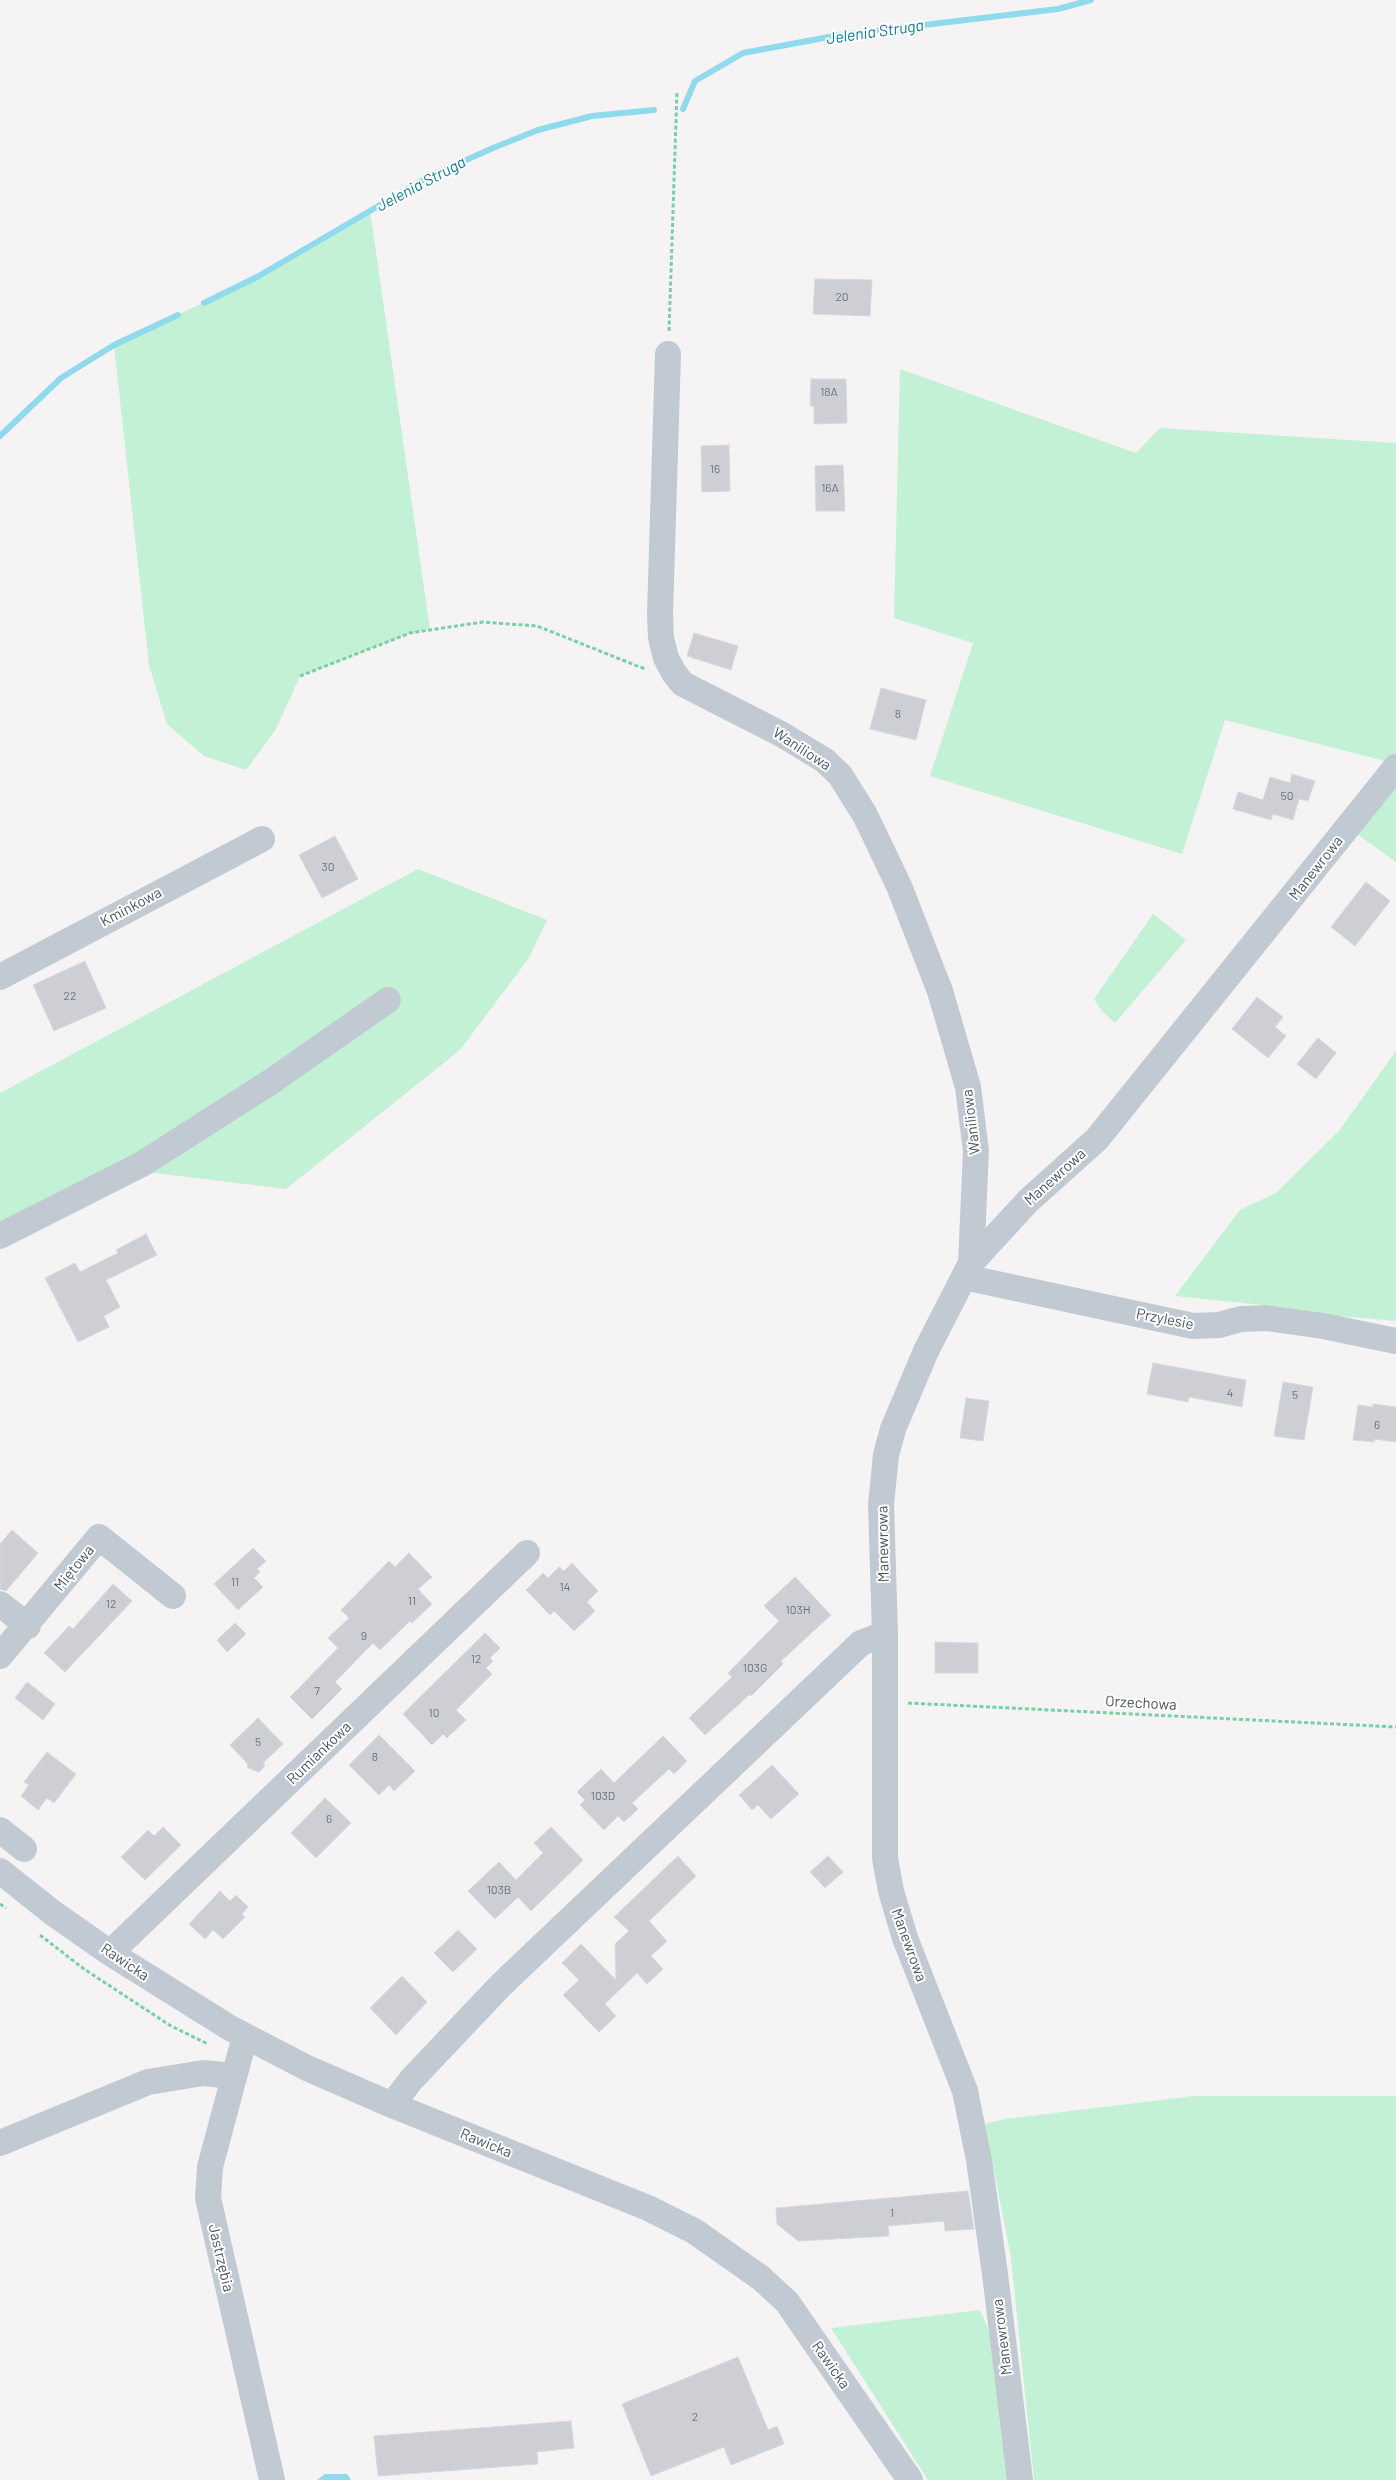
<!DOCTYPE html>
<meta charset="utf-8">
<style>
body{margin:0}
canvas{display:block;background:#f5f3f3}
</style>
<canvas width="1396" height="2480"></canvas>
<script>
const c = document.querySelector('canvas').getContext('2d');
c.lineJoin = 'round';
function fill(path, color) {
  c.fillStyle = color;
  c.fill(path, 'evenodd');
}
function toPath(rows) {
  const path = new Path2D();
  for (const r of rows) {
    path.moveTo(r[0], r[1]);
    for (let i = 2; i < r.length; i += 2) path.lineTo(r[i], r[i + 1]);
  }
  return path;
}
function stroke(path, color, width, dash) {
  c.strokeStyle = color;
  c.lineWidth = width;
  c.lineCap = dash ? 'butt' : 'round';
  c.setLineDash(dash || []);
  c.stroke(path);
}
function drawText(font, color, halo, rows, align = 'center') {
  c.font = font + ' Barlow,sans-serif';
  c.lineWidth = 4;
  c.setLineDash([]);
  c.textBaseline = 'middle';
  c.strokeStyle = halo;
  c.fillStyle = color;
  for (const [text, x, y, turn = 0] of rows) {
    c.save();
    c.translate(x, y);
    c.rotate((+turn || 0) * Math.PI / 180);
    c.textAlign = isNaN(turn) ? turn : align;
    if (halo) c.strokeText(text, 0, 0);
    c.fillText(text, 0, 0);
    c.restore();
  }
}
fill(toPath([
 [370,210,430,630,410,633,300,676,276,729,246,770,204,756,167,724,149,665,114,345,257,277],
 [900,369,1136,453,1160,428,1396,443,1396,766,1381,760,1225,720,1182,854,930,776,973,643,894,618],
 [1396,784,1396,862,1357,834],
 [418,869,547,920,529,958,460,1050,286,1189,146,1172,0,1236,0,1093],
 [1153,914,1186,940,1115,1023,1102,1011,1094,999],
 [1396,1051,1396,1321,1315,1314,1282,1307,1175,1296,1240,1210,1276,1193,1339,1131],
 [1194,2096,1396,2096,1396,2480,1034,2480,1011,2258,985,2124,1005,2119],
 [980,2310,991,2336,1010,2480,928,2480,831,2328]
]), '#c3f1d5');
fill(toPath([
 [325,2474,347,2474,351,2480,317,2480]
]), '#90daee');
stroke(toPath([
 [683,109,695,81,743,53,840,35,1058,9,1091,0],
 [204,303,257,277,428,177,493,148,538,130,592,116,654,110],
 [0,436,61,378,114,345,178,315]
]), '#90daee', 6);
const building = toPath([
 [815,279,872,280,870,316,813,314,815,279],
 [811,379,846,379,847,423,814,424,814,406,810,406,811,379],
 [729,445,730,491,702,492,701,446,729,445],
 [843,465,845,511,816,511,815,466,843,465],
 [694,633,738,646,731,670,687,656,694,633],
 [881,688,926,700,916,740,870,729,881,688],
 [1292,774,1315,781,1308,801,1299,799,1293,820,1273,814,1271,820,1233,809,1238,792,1263,800,1270,777,1290,783,1292,774],
 [335,836,358,879,322,898,299,855,335,836],
 [1366,882,1390,901,1355,946,1331,927,1366,882],
 [85,961,106,1008,54,1031,33,985,85,961],
 [1257,997,1283,1017,1275,1027,1286,1036,1268,1058,1232,1029,1257,997],
 [1318,1038,1336,1053,1316,1079,1297,1064,1318,1038],
 [146,1234,157,1255,106,1280,120,1307,104,1316,109,1327,78,1342,45,1278,75,1263,80,1272,118,1253,116,1250,146,1234],
 [1153,1363,1246,1380,1242,1407,1189,1397,1188,1402,1147,1394,1153,1363],
 [1283,1382,1313,1387,1304,1440,1274,1436,1283,1382],
 [966,1398,989,1401,983,1441,960,1438,966,1398],
 [1373,1404,1396,1407,1396,1442,1375,1439,1374,1442,1353,1440,1358,1405,1373,1407,1373,1404],
 [12,1530,38,1553,6,1591,0,1589,0,1544,12,1530],
 [253,1548,266,1561,257,1569,260,1572,254,1578,263,1587,238,1610,214,1584,253,1548],
 [409,1553,432,1577,418,1589,432,1604,412,1623,410,1621,380,1650,373,1643,335,1682,342,1689,312,1719,290,1697,338,1648,328,1638,349,1618,341,1610,389,1561,395,1567,409,1553],
 [572,1563,598,1591,587,1602,595,1611,574,1631,554,1611,550,1615,526,1590,543,1573,548,1578,559,1567,564,1571,572,1563],
 [795,1577,831,1615,781,1661,783,1664,751,1696,750,1694,705,1735,689,1718,732,1677,728,1673,779,1621,764,1606,795,1577],
 [113,1584,132,1601,65,1672,44,1653,69,1626,73,1629,113,1584],
 [235,1623,246,1634,227,1652,217,1640,235,1623],
 [485,1633,500,1648,490,1658,493,1661,486,1668,492,1674,456,1710,466,1720,447,1738,443,1734,432,1745,403,1714,485,1633],
 [935,1642,978,1643,978,1673,935,1673,935,1642],
 [27,1682,55,1704,43,1720,15,1698,27,1682],
 [258,1718,283,1744,264,1762,264,1767,259,1772,248,1768,247,1763,230,1745,258,1718],
 [379,1735,415,1771,394,1791,389,1785,379,1795,349,1765,379,1735],
 [663,1736,687,1761,674,1774,669,1769,632,1803,638,1809,624,1822,618,1816,604,1830,580,1805,585,1800,577,1792,601,1769,614,1783,663,1736],
 [47,1752,76,1774,54,1803,47,1798,38,1810,21,1796,29,1785,24,1782,47,1752],
 [772,1765,799,1794,771,1819,758,1805,752,1810,739,1795,772,1765],
 [325,1798,351,1823,316,1858,291,1833,325,1798],
 [163,1827,181,1845,145,1880,121,1857,148,1830,154,1836,163,1827],
 [551,1827,583,1860,531,1911,518,1897,495,1919,468,1891,499,1862,516,1880,543,1853,534,1843,551,1827],
 [678,1856,696,1876,649,1921,667,1941,651,1956,663,1969,647,1984,637,1973,605,2004,616,2016,599,2032,563,1995,579,1980,562,1963,581,1944,616,1980,615,1944,629,1931,614,1917,678,1856],
 [828,1856,843,1872,825,1888,810,1872,828,1856],
 [220,1891,230,1901,236,1895,248,1907,242,1914,245,1917,223,1939,213,1930,205,1939,189,1924,220,1891],
 [458,1930,477,1949,453,1972,434,1953,458,1930],
 [402,1976,427,2002,396,2035,370,2008,402,1976],
 [968,2191,974,2229,945,2231,944,2221,888,2226,889,2236,798,2241,777,2224,776,2208,968,2191],
 [738,2357,768,2430,777,2426,784,2444,731,2465,724,2447,651,2476,622,2404,738,2357],
 [571,2421,574,2448,537,2452,538,2464,378,2476,374,2436,571,2421]
]);
fill(building, '#cdcfd5');
stroke(building, '#d7d9de', 1);
stroke(toPath([
 [669,331,677,91],
 [300,676,410,633,483,622,537,626,645,669],
 [908,1703,1396,1727],
 [0,1904,6,1908],
 [40,1935,84,1969,171,2026,208,2044]
]), '#7ad0a6', 3, [4, 2.5]);
stroke(toPath([
 [668,354,660,614,661,638,666,658,674,673,683,684,781,734,824,760,840,775,865,815,899,886,940,991,968,1087,976,1151,971,1263],
 [0,977,262,839],
 [0,1236,142,1164,269,1083,388,1000],
 [964,1277,1193,1326,1219,1325,1241,1319,1266,1318,1323,1326,1396,1341],
 [0,1604,28,1626],
 [0,1656,99,1537,173,1596],
 [0,1830,24,1849],
 [0,1871,53,1913,110,1953,230,2028,307,2068,392,2105,648,2208,694,2231,761,2278,787,2302,910,2480],
 [110,1953,527,1553],
 [245,2036,210,2167,208,2198,272,2480],
 [392,2105,411,2080,501,1985,861,1643,885,1634],
 [0,2143,148,2082,203,2073,233,2076],
 [1020,2480,995,2274,979,2160,965,2091,905,1938,891,1891,885,1858,885,1634,881,1504,886,1455,893,1429,926,1351,971,1263,1028,1201,1097,1139,1396,767]
]), '#c1cad2', 26);
drawText('12px', '#6b747e', null, [
 ["20",842,297],
 ["18A",829,392],
 ["16",715,469],
 ["16A",830,488],
 ["8",898,714],
 ["50",1287,796],
 ["30",328,867],
 ["22",70,996],
 ["4",1230,1393],
 ["5",1295,1395],
 ["6",1377,1425],
 ["11",235,1582],
 ["14",565,1587],
 ["11",412,1601],
 ["12",111,1604],
 ["103H",798,1610],
 ["9",364,1636],
 ["12",476,1659],
 ["103G",755,1668],
 ["7",317,1691],
 ["10",434,1713],
 ["5",258,1742],
 ["8",375,1757],
 ["103D",603,1796],
 ["6",329,1819],
 ["103B",499,1890],
 ["1",892,2213],
 ["2",695,2417]
]);
drawText('15px', '#4a5661', '#fff', [
 ["Waniliowa",802,749,33],
 ["Manewrowa",1316,868,-52],
 ["Kminkowa",131,907,-28],
 ["Waniliowa",971,1122,-97],
 ["Manewrowa",1055,1177,-42],
 ["Przylesie",1165,1319,11],
 ["Manewrowa",883,1544,-91],
 ["Miętowa",74,1568,-51],
 ["Orzechowa",1141,1703,3],
 ["Rumiankowa",319,1753,-44],
 ["Manewrowa",909,1945,70],
 ["Rawicka",125,1962,34],
 ["Rawicka",486,2143,22],
 ["Jastrzębia",221,2258,77],
 ["Manewrowa",1002,2337,-97],
 ["Rawicka",831,2365,55]
]);
drawText('italic 16px', '#0c7c9b', '#fff', [
 ["Jelenia Struga",875,32,-8],
 ["Jelenia Struga",421,184,-28]
]);
</script>
